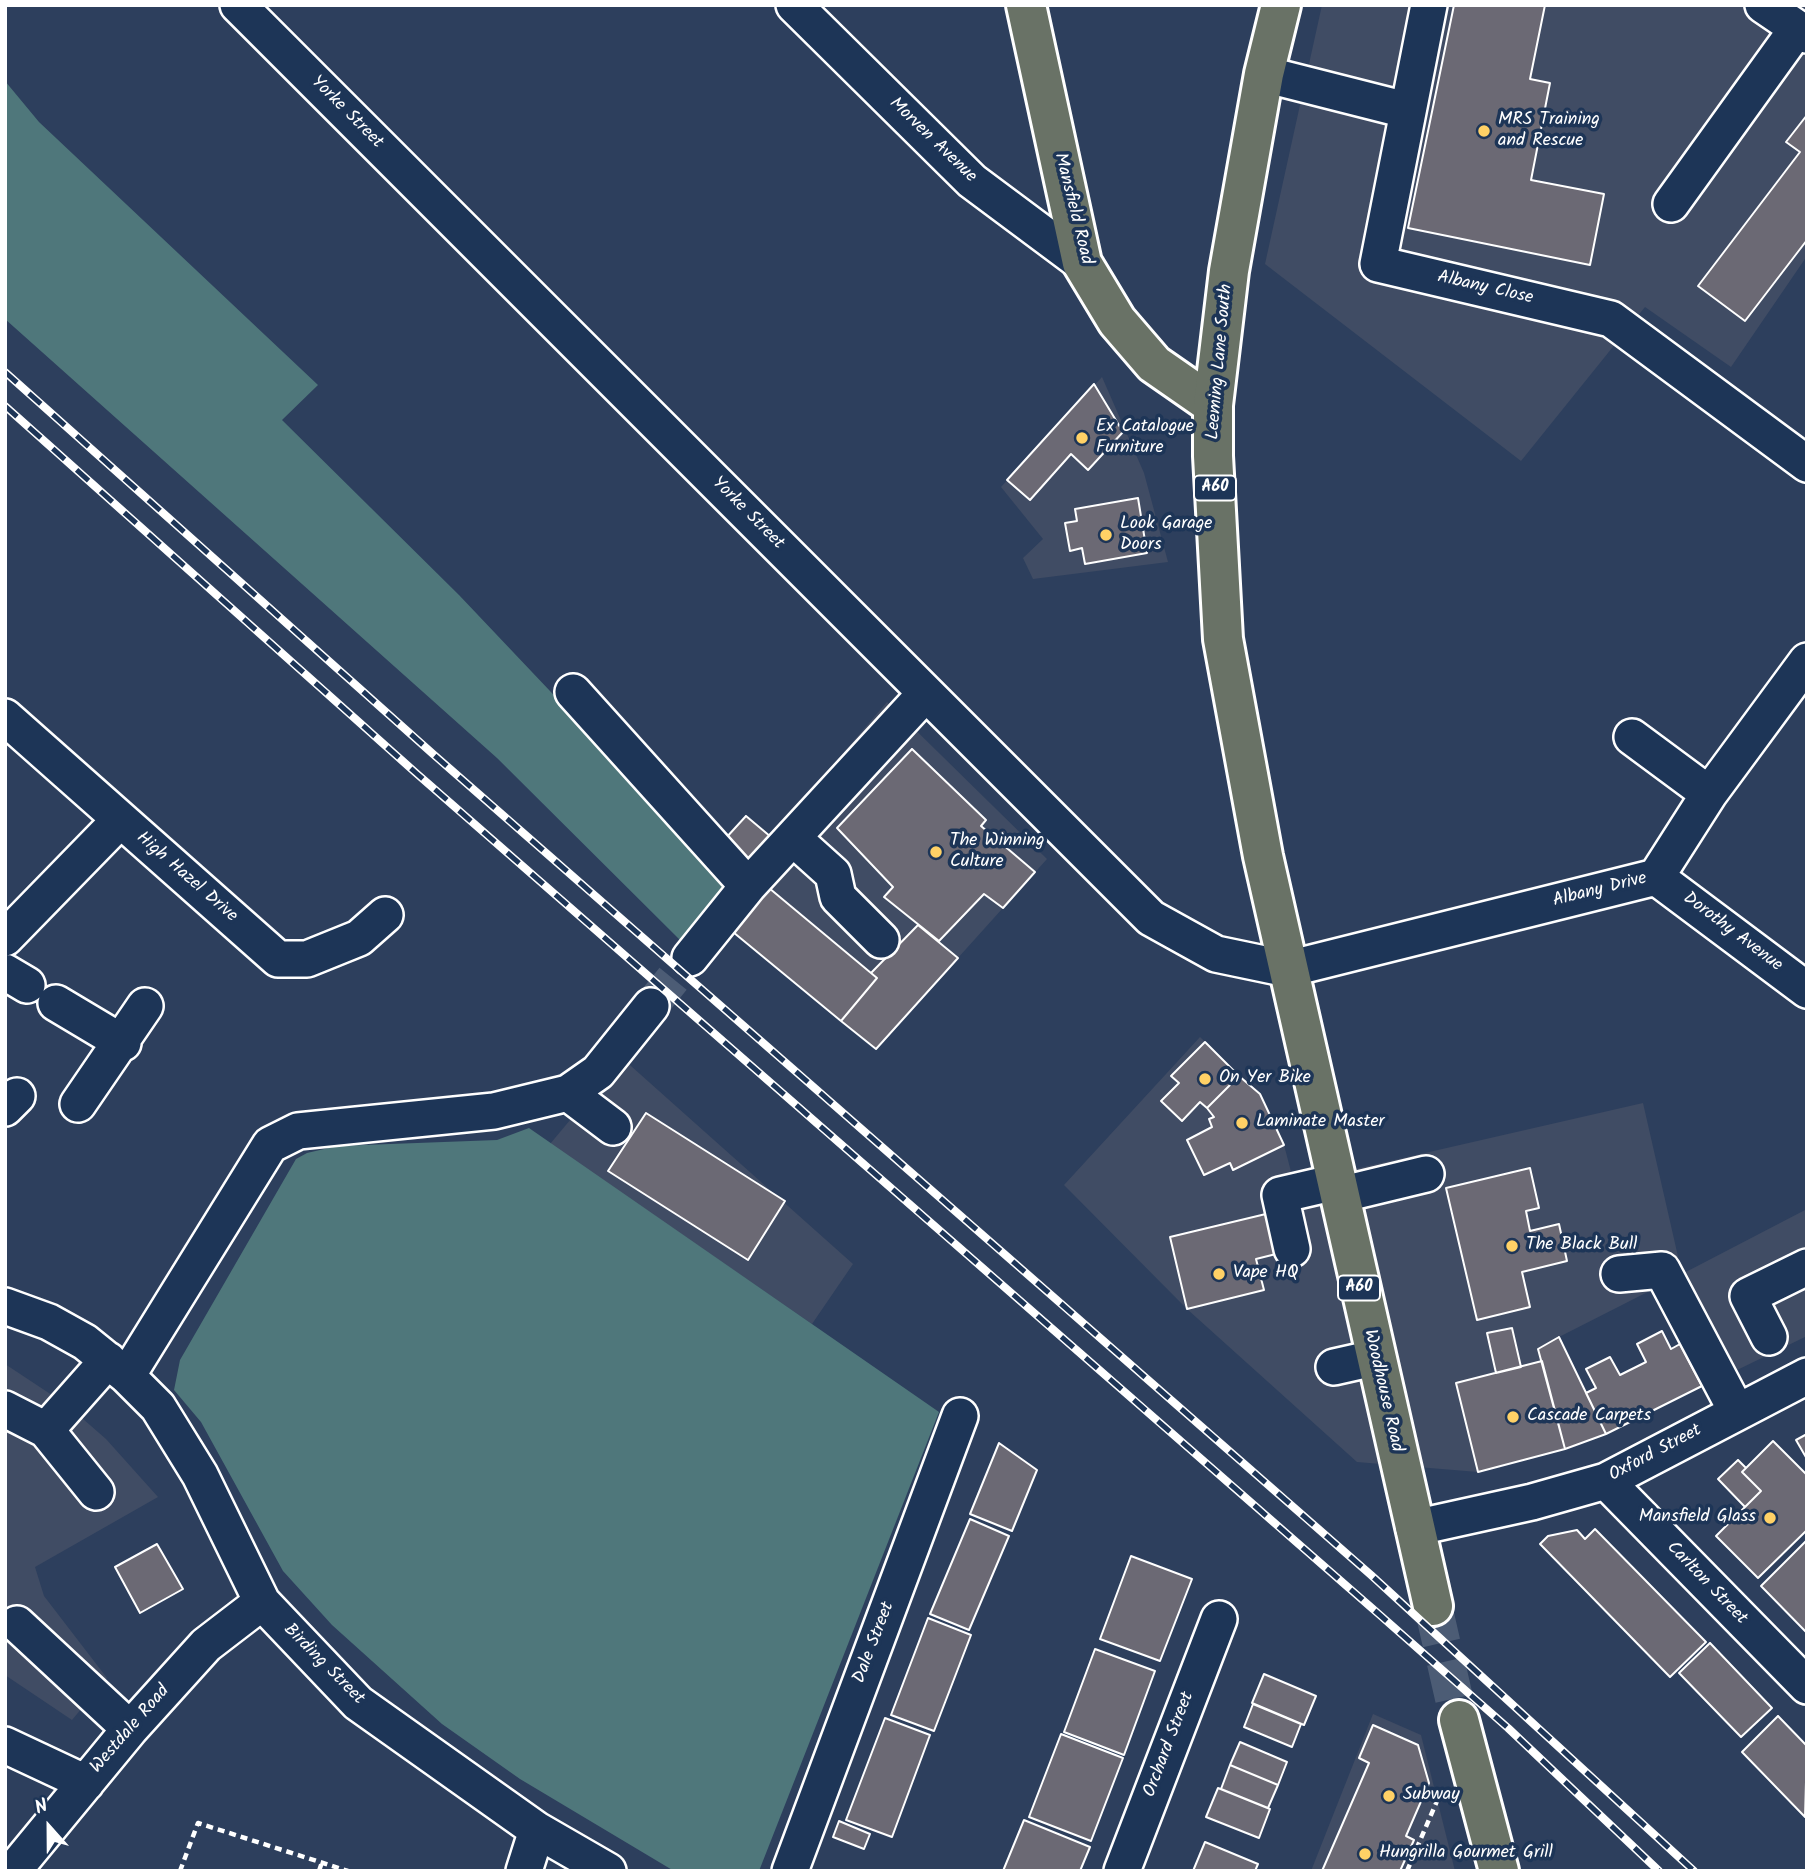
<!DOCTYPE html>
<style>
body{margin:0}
#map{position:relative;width:1812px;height:1876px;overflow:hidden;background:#2d3f5d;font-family:Kalam,sans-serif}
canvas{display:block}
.frame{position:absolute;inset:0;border:7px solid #fff;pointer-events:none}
.north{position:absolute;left:14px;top:1792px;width:70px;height:70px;-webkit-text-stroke:5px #1d3557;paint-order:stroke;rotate:339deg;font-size:19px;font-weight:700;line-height:28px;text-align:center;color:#fff}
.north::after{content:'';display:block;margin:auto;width:24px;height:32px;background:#fff;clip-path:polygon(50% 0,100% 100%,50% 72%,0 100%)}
</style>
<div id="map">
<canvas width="1812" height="1876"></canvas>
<div class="frame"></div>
<div class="north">N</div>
</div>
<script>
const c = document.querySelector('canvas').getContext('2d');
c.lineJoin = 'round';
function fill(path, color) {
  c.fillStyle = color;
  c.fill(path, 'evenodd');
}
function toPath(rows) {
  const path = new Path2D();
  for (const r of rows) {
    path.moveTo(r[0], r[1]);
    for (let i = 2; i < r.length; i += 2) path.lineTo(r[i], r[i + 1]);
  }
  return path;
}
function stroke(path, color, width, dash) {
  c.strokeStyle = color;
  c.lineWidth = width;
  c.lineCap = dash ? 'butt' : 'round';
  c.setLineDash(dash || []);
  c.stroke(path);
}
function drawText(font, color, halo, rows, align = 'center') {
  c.font = font + ' Kalam,sans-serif';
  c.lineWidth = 7;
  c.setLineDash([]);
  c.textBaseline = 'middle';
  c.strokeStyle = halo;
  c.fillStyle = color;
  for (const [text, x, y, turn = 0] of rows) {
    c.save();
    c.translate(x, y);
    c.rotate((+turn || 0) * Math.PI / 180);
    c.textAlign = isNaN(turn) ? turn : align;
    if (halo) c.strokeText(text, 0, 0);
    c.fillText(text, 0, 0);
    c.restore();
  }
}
fill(toPath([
 [1322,5,1807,5,1807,256,1731,367,1645,307,1521,461,1265,264],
 [1102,377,1144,473,1168,562,1033,579,1023,558,1043,539,1001,487],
 [887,702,1047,859,876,1049,732,883],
 [1200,1037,1260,1094,1284,1145,1294,1183,1643,1103,1682,1274,1807,1209,1807,1336,1735,1371,1681,1275,1559,1337,1606,1434,1565,1449,1478,1472,1357,1462,1187,1309,1064,1185],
 [622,1058,853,1264,812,1324,550,1144],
 [5,1364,67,1405,106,1439,158,1497,35,1567,44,1596,107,1678,72,1720,5,1675],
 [1373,1714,1421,1735,1455,1871,1311,1871]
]), '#404c64');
fill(toPath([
 [5,81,39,122,318,385,282,420,459,595,732,883,680,940,497,758,5,319],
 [529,1128,939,1412,759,1871,674,1871,520,1779,442,1724,332,1625,283,1571,201,1422,174,1390,180,1360,296,1159,307,1153,337,1146,497,1140]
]), '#4f777b');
const building = toPath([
 [1454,5,1545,5,1530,79,1550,83,1531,180,1604,194,1590,265,1408,228,1454,5],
 [1807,115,1807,240,1745,321,1698,286,1800,152,1786,142,1807,115],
 [1094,384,1123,432,1088,470,1071,454,1030,500,1007,480,1094,384],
 [1138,498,1147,553,1085,564,1082,548,1070,551,1065,523,1077,521,1075,509,1138,498],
 [912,749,986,820,981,826,1035,872,1003,908,984,894,939,941,884,897,893,887,837,828,912,749],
 [746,816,771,837,750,862,725,839,746,816],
 [769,888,877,978,841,1021,733,932,769,888],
 [918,925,958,958,876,1049,841,1021,877,978,871,973,918,925],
 [1205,1042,1239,1076,1207,1108,1200,1102,1182,1121,1161,1101,1179,1083,1171,1076,1205,1042],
 [1239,1076,1260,1094,1284,1145,1233,1170,1230,1163,1204,1175,1187,1140,1212,1127,1209,1119,1214,1117,1207,1108,1239,1076],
 [646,1113,785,1201,748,1260,608,1171,646,1113],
 [1530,1168,1539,1208,1526,1211,1530,1231,1559,1224,1567,1261,1522,1272,1530,1307,1477,1320,1446,1188,1530,1168],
 [1270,1213,1280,1253,1256,1259,1264,1290,1187,1309,1170,1237,1270,1213],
 [1512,1328,1521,1367,1496,1373,1487,1333,1512,1328],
 [1662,1331,1671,1349,1680,1344,1702,1386,1606,1434,1586,1393,1596,1388,1586,1369,1610,1357,1620,1375,1646,1362,1637,1344,1662,1331],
 [1559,1337,1606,1434,1565,1449,1538,1349,1559,1337],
 [1542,1361,1565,1449,1478,1472,1456,1383,1542,1361],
 [1807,1434,1807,1459,1796,1440,1807,1434],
 [1773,1441,1807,1475,1807,1530,1758,1578,1716,1536,1761,1491,1742,1472,1773,1441],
 [999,1443,1037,1470,1012,1531,970,1514,999,1443],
 [1738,1460,1746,1468,1742,1472,1761,1491,1745,1507,1718,1479,1738,1460],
 [970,1519,1009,1536,969,1630,930,1614,970,1519],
 [1595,1529,1706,1642,1670,1677,1540,1544,1548,1536,1577,1530,1585,1539,1595,1529],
 [1807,1540,1807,1633,1761,1586,1807,1540],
 [157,1544,183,1589,140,1613,115,1567,157,1544],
 [1131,1556,1192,1579,1160,1661,1100,1639,1131,1556],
 [928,1618,971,1635,934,1731,891,1715,928,1618],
 [1710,1643,1772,1708,1741,1737,1679,1673,1710,1643],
 [1095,1649,1155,1671,1124,1755,1064,1732,1095,1649],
 [1264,1674,1316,1696,1304,1725,1252,1703,1264,1674],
 [1253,1704,1301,1724,1292,1747,1244,1727,1253,1704],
 [1778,1716,1807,1746,1805,1817,1742,1752,1778,1716],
 [885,1718,930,1735,892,1837,846,1820,885,1718],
 [1373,1725,1418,1745,1429,1783,1406,1836,1414,1840,1400,1871,1322,1871,1369,1763,1359,1758,1373,1725],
 [1061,1734,1123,1758,1091,1841,1029,1817,1061,1734],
 [1240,1742,1287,1762,1278,1785,1230,1765,1240,1742],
 [1230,1765,1278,1785,1268,1808,1221,1789,1230,1765],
 [1218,1788,1270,1809,1259,1838,1206,1817,1218,1788],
 [1024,1820,1090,1847,1080,1871,1003,1871,1024,1820],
 [839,1821,870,1834,864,1849,833,1837,839,1821],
 [1205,1842,1258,1864,1255,1871,1193,1871,1205,1842]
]);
fill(building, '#6b6974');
stroke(building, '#fff', 2);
stroke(toPath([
 [651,1006,690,958]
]), '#4c5c75', 35, [35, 18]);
stroke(toPath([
 [1433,1606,1459,1720]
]), '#4c5c75', 38, [38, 19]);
const minor = toPath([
 [238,5,1151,918,1216,954,1288,969,1656,877,1709,794,1807,661],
 [794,5,972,181,1082,263],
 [1429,5,1378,264,1611,319,1807,464],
 [1763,5,1807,35],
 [1264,74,1406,110],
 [1671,204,1797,29],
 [573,692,748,886],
 [5,717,278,959,307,959,359,938,385,915],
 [1632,737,1709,794],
 [793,838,833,874,838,897,881,940],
 [1656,877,1807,990],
 [5,938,120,820],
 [690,958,748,886,926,693],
 [5,972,27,985],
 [56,1003,123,1043],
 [568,1093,613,1127],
 [78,1104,145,1006],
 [5,1108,17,1096],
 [1339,1195,1426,1174],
 [1292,1249,1280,1195,1336,1182],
 [1619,1274,1662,1270,1737,1412],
 [5,1306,49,1322,85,1342,127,1376,158,1407,200,1475,262,1602,358,1703,537,1830,608,1871],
 [1769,1337,1748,1296,1807,1267],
 [1334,1367,1374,1358],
 [127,1376,270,1145,298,1131,494,1111,568,1093,598,1072,651,1006],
 [5,1409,46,1430,96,1492],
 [46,1430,108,1360],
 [1606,1481,1807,1686],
 [1414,1528,1532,1502,1606,1481,1807,1376],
 [17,1624,130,1729],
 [5,1745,86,1783],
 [13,1871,130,1729,206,1645,262,1602],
 [524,1871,537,1830],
 [790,1871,960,1416],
 [1122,1871,1219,1619]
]);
const major = toPath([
 [1026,5,1082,263,1117,321,1154,364,1213,405]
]);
const highway = toPath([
 [1281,5,1264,74,1229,271,1213,405,1213,456,1223,639,1263,856,1433,1606],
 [1459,1720,1499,1871]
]);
stroke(minor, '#fff', 40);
stroke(major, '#fff', 44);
stroke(highway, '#fff', 44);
stroke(toPath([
 [180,1871,198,1823,348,1871],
 [319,1871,322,1862],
 [1407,1871,1440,1794]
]), '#fff', 4.5, [7, 5]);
stroke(minor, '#1d3557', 35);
stroke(major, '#697266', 38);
stroke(highway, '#697266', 38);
const rail = toPath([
 [5,372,433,754,1371,1575,1694,1871],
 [5,406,416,773,1381,1616,1508,1728,1659,1871]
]);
stroke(rail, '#fff', 8);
stroke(rail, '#1d3557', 5, [16]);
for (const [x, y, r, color] of [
 [1484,131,7,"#ffd166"],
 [1082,438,7,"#ffd166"],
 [1106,535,7,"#ffd166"],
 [936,852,7,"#ffd166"],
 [1205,1079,7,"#ffd166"],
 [1242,1123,7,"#ffd166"],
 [1512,1246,7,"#ffd166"],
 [1219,1274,7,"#ffd166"],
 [1513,1417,7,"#ffd166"],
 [1770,1518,7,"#ffd166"],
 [1389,1796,7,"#ffd166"],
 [1365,1854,7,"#ffd166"]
]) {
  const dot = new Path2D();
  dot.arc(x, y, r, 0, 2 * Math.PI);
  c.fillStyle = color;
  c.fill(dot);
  stroke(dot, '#1d3557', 2.5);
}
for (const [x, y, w] of [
 [1215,488,42],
 [1359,1288,42]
]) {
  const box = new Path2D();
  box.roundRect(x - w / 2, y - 12.5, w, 25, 5);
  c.fillStyle = '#1d3557';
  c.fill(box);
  stroke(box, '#fff', 2);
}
drawText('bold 16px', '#fff', null, [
 ["A60",1215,488],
 ["A60",1359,1288]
]);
drawText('18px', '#fff', '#1d3557', [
 ["Yorke Street",346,113,45],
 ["Morven Avenue",932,141,44],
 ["Mansfield Road",1072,209,76],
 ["Albany Close",1485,289,13],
 ["Leeming Lane South",1221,362,-85],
 ["Yorke Street",747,514,45],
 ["High Hazel Drive",186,878,41],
 ["Albany Drive",1600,891,-14],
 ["Dorothy Avenue",1732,933,37],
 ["Woodhouse Road",1382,1391,77],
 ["Oxford Street",1656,1454,-28],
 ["Carlton Street",1706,1584,46],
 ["Dale Street",875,1643,-69],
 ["Birding Street",323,1665,45],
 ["Westdale Road",131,1730,-49],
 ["Orchard Street",1170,1745,-69]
]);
drawText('18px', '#fff', '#1d3557', [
 ["MRS Training",1498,121],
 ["and Rescue",1498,142],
 ["Ex Catalogue",1096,428],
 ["Furniture",1096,449],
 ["Look Garage",1120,525],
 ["Doors",1120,546],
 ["The Winning",950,842],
 ["Culture",950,863],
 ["On Yer Bike",1219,1079],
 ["Laminate Master",1256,1123],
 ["The Black Bull",1526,1246],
 ["Vape HQ",1233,1274],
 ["Cascade Carpets",1527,1417],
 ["Mansfield Glass",1756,1518,"right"],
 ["Subway",1403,1796],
 ["Hungrilla Gourmet Grill",1379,1854]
], 'left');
</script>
